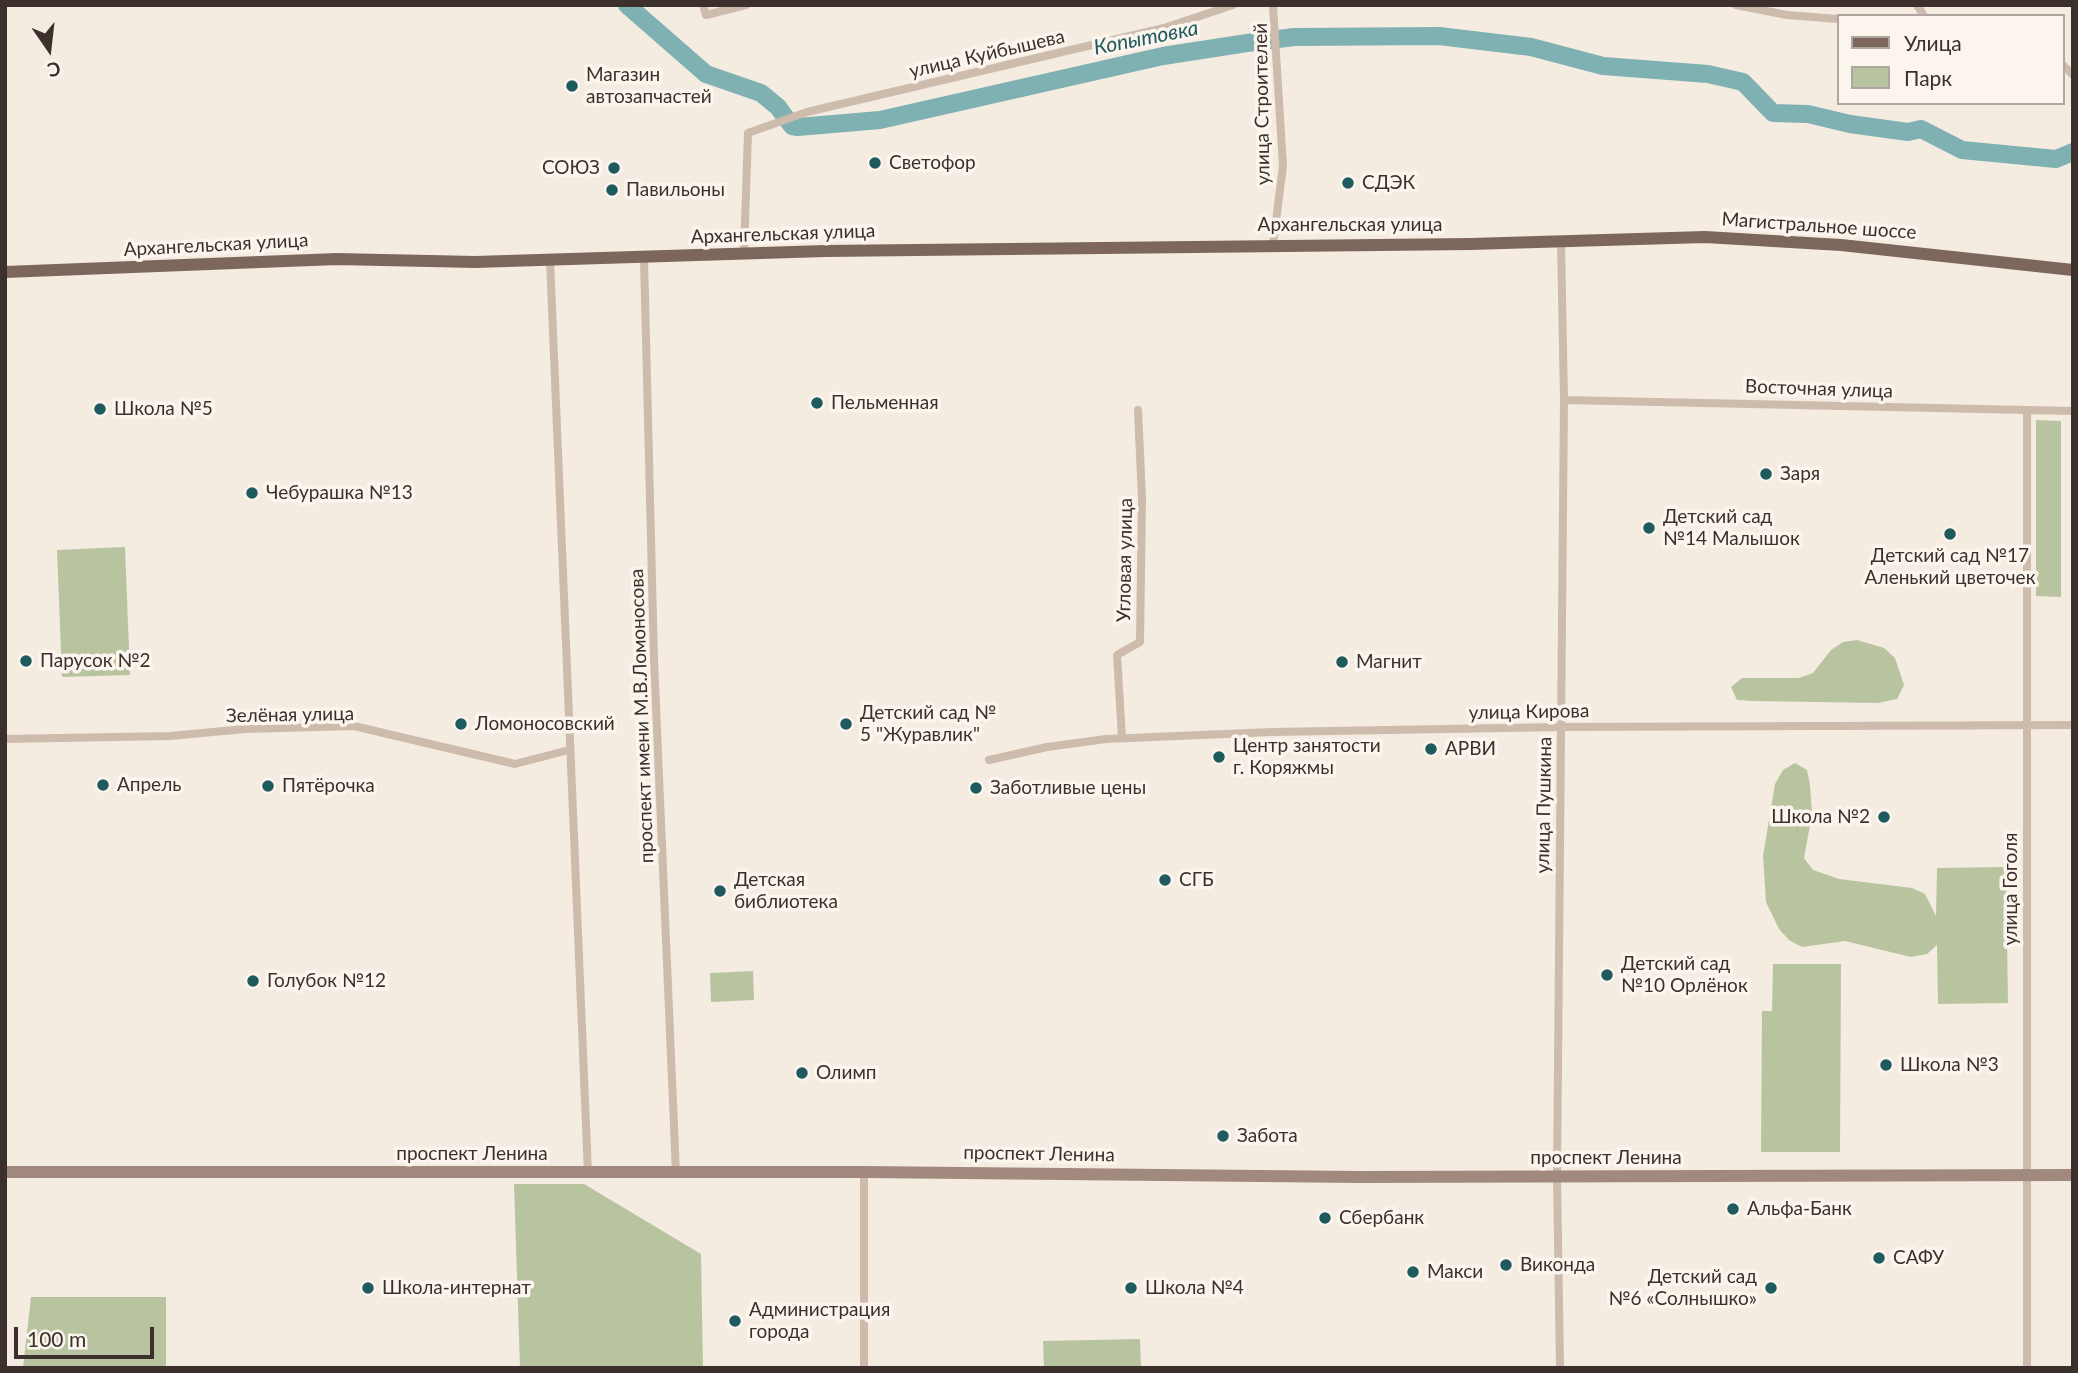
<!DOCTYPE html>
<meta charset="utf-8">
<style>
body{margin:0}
#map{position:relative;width:2078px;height:1373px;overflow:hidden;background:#f4ebe1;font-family:Lato,sans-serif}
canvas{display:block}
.frame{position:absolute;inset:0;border:7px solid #3b302b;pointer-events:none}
.legend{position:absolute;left:1837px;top:14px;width:228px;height:91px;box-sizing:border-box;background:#fbf5ee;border:2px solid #aea6a0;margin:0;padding:9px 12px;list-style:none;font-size:21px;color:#3b302b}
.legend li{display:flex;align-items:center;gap:14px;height:35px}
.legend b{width:35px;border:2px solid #aea6a0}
.north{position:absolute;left:14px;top:14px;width:70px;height:70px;-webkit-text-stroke:5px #fbf5ee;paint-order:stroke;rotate:166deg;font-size:19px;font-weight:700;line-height:28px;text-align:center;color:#3b302b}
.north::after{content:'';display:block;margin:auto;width:24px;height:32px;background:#3b302b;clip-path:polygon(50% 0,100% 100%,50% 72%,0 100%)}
.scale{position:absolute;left:14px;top:1327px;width:140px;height:32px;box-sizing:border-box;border:4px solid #3b302b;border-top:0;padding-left:9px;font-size:21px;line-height:24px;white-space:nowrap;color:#3b302b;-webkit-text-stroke:5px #fbf5ee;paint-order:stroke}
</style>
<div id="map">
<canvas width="2078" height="1373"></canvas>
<div class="frame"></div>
<ul class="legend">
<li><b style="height:9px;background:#7d675c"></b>Улица</li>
<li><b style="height:19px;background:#b8c4a0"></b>Парк</li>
</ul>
<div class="north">С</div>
<div class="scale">100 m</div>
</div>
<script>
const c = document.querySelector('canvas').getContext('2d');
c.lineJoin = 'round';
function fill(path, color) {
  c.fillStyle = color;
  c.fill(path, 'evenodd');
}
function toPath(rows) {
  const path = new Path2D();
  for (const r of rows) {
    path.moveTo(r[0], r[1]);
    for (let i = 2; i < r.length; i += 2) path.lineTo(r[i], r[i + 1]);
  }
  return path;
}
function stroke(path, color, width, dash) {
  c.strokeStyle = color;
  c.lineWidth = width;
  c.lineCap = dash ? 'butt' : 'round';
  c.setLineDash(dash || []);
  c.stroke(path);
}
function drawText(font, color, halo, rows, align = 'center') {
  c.font = font + ' Lato,sans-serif';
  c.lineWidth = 7;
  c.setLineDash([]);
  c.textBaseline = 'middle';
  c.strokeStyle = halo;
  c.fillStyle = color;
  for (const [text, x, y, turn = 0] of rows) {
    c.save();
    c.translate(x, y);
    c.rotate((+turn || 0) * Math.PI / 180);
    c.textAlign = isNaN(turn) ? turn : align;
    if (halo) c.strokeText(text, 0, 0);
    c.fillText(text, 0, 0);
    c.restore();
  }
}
fill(toPath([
 [2036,420,2061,421,2061,597,2036,596],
 [125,547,130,675,62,677,57,550],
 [1857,640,1884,648,1895,658,1904,685,1897,699,1878,703,1754,701,1737,700,1731,687,1742,678,1799,678,1813,673,1831,650,1843,642],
 [1795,763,1807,770,1810,785,1812,814,1804,858,1813,870,1839,879,1912,888,1925,894,1936,916,1937,868,2006,867,2008,1003,1938,1004,1937,945,1927,954,1911,957,1845,941,1802,947,1789,940,1779,929,1766,902,1763,856,1775,784,1783,770],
 [1773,964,1841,964,1840,1152,1761,1152,1762,1011,1772,1011],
 [753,971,754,1000,711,1002,710,973],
 [514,1184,584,1184,701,1254,703,1368,520,1368],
 [31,1297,166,1297,166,1368,23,1368],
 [1140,1339,1141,1368,1044,1368,1043,1341]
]), '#b8c4a0');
stroke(toPath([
 [627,5,706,74,761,93,778,107,792,126,798,127,880,120,1163,56,1247,43,1294,37,1439,36,1531,47,1603,66,1708,74,1743,82,1773,113,1808,114,1850,124,1908,132,1921,129,1962,150,2056,159,2073,152]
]), '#7fb0b2', 18);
stroke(toPath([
 [703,5,706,15,746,5],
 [1273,5,1283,166,1273,244],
 [1736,5,1787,15,1838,19],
 [1917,5,1924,16],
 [2062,64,2073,75],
 [744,253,748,133,807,112,1164,28,1233,5],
 [644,258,654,659,676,1173],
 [550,260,588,1173],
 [1564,400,2073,411],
 [1122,738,1117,655,1140,642,1142,498,1138,410],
 [5,739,170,736,245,729,354,726,515,764,569,750],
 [989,760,1047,747,1106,739,1272,732,1561,727,2073,725],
 [864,1368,864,1172],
 [1560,1368,1557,1176,1564,400,1561,242],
 [2027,1368,2027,411]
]), '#cdbbac', 8);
stroke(toPath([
 [5,1172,864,1172,1360,1177,2073,1175]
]), '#a18a7d', 12);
stroke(toPath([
 [5,272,337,259,475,262,825,251,1470,244,1705,237,1841,245,2073,270]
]), '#7d675c', 12);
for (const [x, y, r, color] of [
 [572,86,7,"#1f5a5e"],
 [875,163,7,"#1f5a5e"],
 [614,168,7,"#1f5a5e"],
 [1348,183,7,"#1f5a5e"],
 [612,190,7,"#1f5a5e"],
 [817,403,7,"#1f5a5e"],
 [100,409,7,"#1f5a5e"],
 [1766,474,7,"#1f5a5e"],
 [252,493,7,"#1f5a5e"],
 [1649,528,7,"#1f5a5e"],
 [1950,534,7,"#1f5a5e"],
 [26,661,7,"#1f5a5e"],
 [1342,662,7,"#1f5a5e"],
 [461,724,7,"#1f5a5e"],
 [846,724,7,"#1f5a5e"],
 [1431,749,7,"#1f5a5e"],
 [1219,757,7,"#1f5a5e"],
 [103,785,7,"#1f5a5e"],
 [268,786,7,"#1f5a5e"],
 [976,788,7,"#1f5a5e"],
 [1884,817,7,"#1f5a5e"],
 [1165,880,7,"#1f5a5e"],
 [720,891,7,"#1f5a5e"],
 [1607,975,7,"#1f5a5e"],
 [253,981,7,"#1f5a5e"],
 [1886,1065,7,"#1f5a5e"],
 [802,1073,7,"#1f5a5e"],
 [1223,1136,7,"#1f5a5e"],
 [1733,1209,7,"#1f5a5e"],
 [1325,1218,7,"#1f5a5e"],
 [1879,1258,7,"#1f5a5e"],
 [1506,1265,7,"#1f5a5e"],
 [1413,1272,7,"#1f5a5e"],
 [368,1288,7,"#1f5a5e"],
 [1131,1288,7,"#1f5a5e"],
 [1771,1288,7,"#1f5a5e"],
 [735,1321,7,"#1f5a5e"]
]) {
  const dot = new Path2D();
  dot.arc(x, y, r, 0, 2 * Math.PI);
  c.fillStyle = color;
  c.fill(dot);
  stroke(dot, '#fbf5ee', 2.5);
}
drawText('19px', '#3b302b', '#fbf5ee', [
 ["улица Куйбышева",987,54,-13],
 ["улица Строителей",1262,104,-91],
 ["Архангельская улица",1350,225],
 ["Магистральное шоссе",1819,226,4],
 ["Архангельская улица",783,234,-2],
 ["Архангельская улица",216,245,-3],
 ["Восточная улица",1819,389,2],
 ["Угловая улица",1125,560,-89],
 ["улица Кирова",1529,712,-1],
 ["Зелёная улица",290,715,-1],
 ["проспект имени М.В.Ломоносова",642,716,-92],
 ["улица Пушкина",1544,805,-89],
 ["улица Гоголя",2011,889,-90],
 ["проспект Ленина",472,1154],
 ["проспект Ленина",1039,1154,1],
 ["проспект Ленина",1606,1158]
]);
drawText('19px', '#3b302b', '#fbf5ee', [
 ["Магазин",586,75],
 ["автозапчастей",586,97],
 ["Светофор",889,163],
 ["СОЮЗ",600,168,"right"],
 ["СДЭК",1362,183],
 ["Павильоны",626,190],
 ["Пельменная",831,403],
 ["Школа №5",114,409],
 ["Заря",1780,474],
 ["Чебурашка №13",266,493],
 ["Детский сад",1663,517],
 ["№14 Малышок",1663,539],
 ["Детский сад №17",1950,556,"center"],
 ["Аленький цветочек",1950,578,"center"],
 ["Парусок №2",40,661],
 ["Магнит",1356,662],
 ["Детский сад №",860,713],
 ["5 \"Журавлик\"",860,735],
 ["Ломоносовский",475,724],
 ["Центр занятости",1233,746],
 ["г. Коряжмы",1233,768],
 ["АРВИ",1445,749],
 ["Апрель",117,785],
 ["Пятёрочка",282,786],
 ["Заботливые цены",990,788],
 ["Школа №2",1870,817,"right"],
 ["Детская",734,880],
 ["библиотека",734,902],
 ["СГБ",1179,880],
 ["Детский сад",1621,964],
 ["№10 Орлёнок",1621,986],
 ["Голубок №12",267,981],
 ["Школа №3",1900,1065],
 ["Олимп",816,1073],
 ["Забота",1237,1136],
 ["Альфа-Банк",1747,1209],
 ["Сбербанк",1339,1218],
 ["САФУ",1893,1258],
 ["Виконда",1520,1265],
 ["Макси",1427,1272],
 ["Детский сад",1757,1277,"right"],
 ["№6 «Солнышко»",1757,1299,"right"],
 ["Школа-интернат",382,1288],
 ["Школа №4",1145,1288],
 ["Администрация",749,1310],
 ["города",749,1332]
], 'left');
drawText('italic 21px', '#1f5a5e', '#fbf5ee', [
 ["Копытовка",1146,38,-11]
]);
</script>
